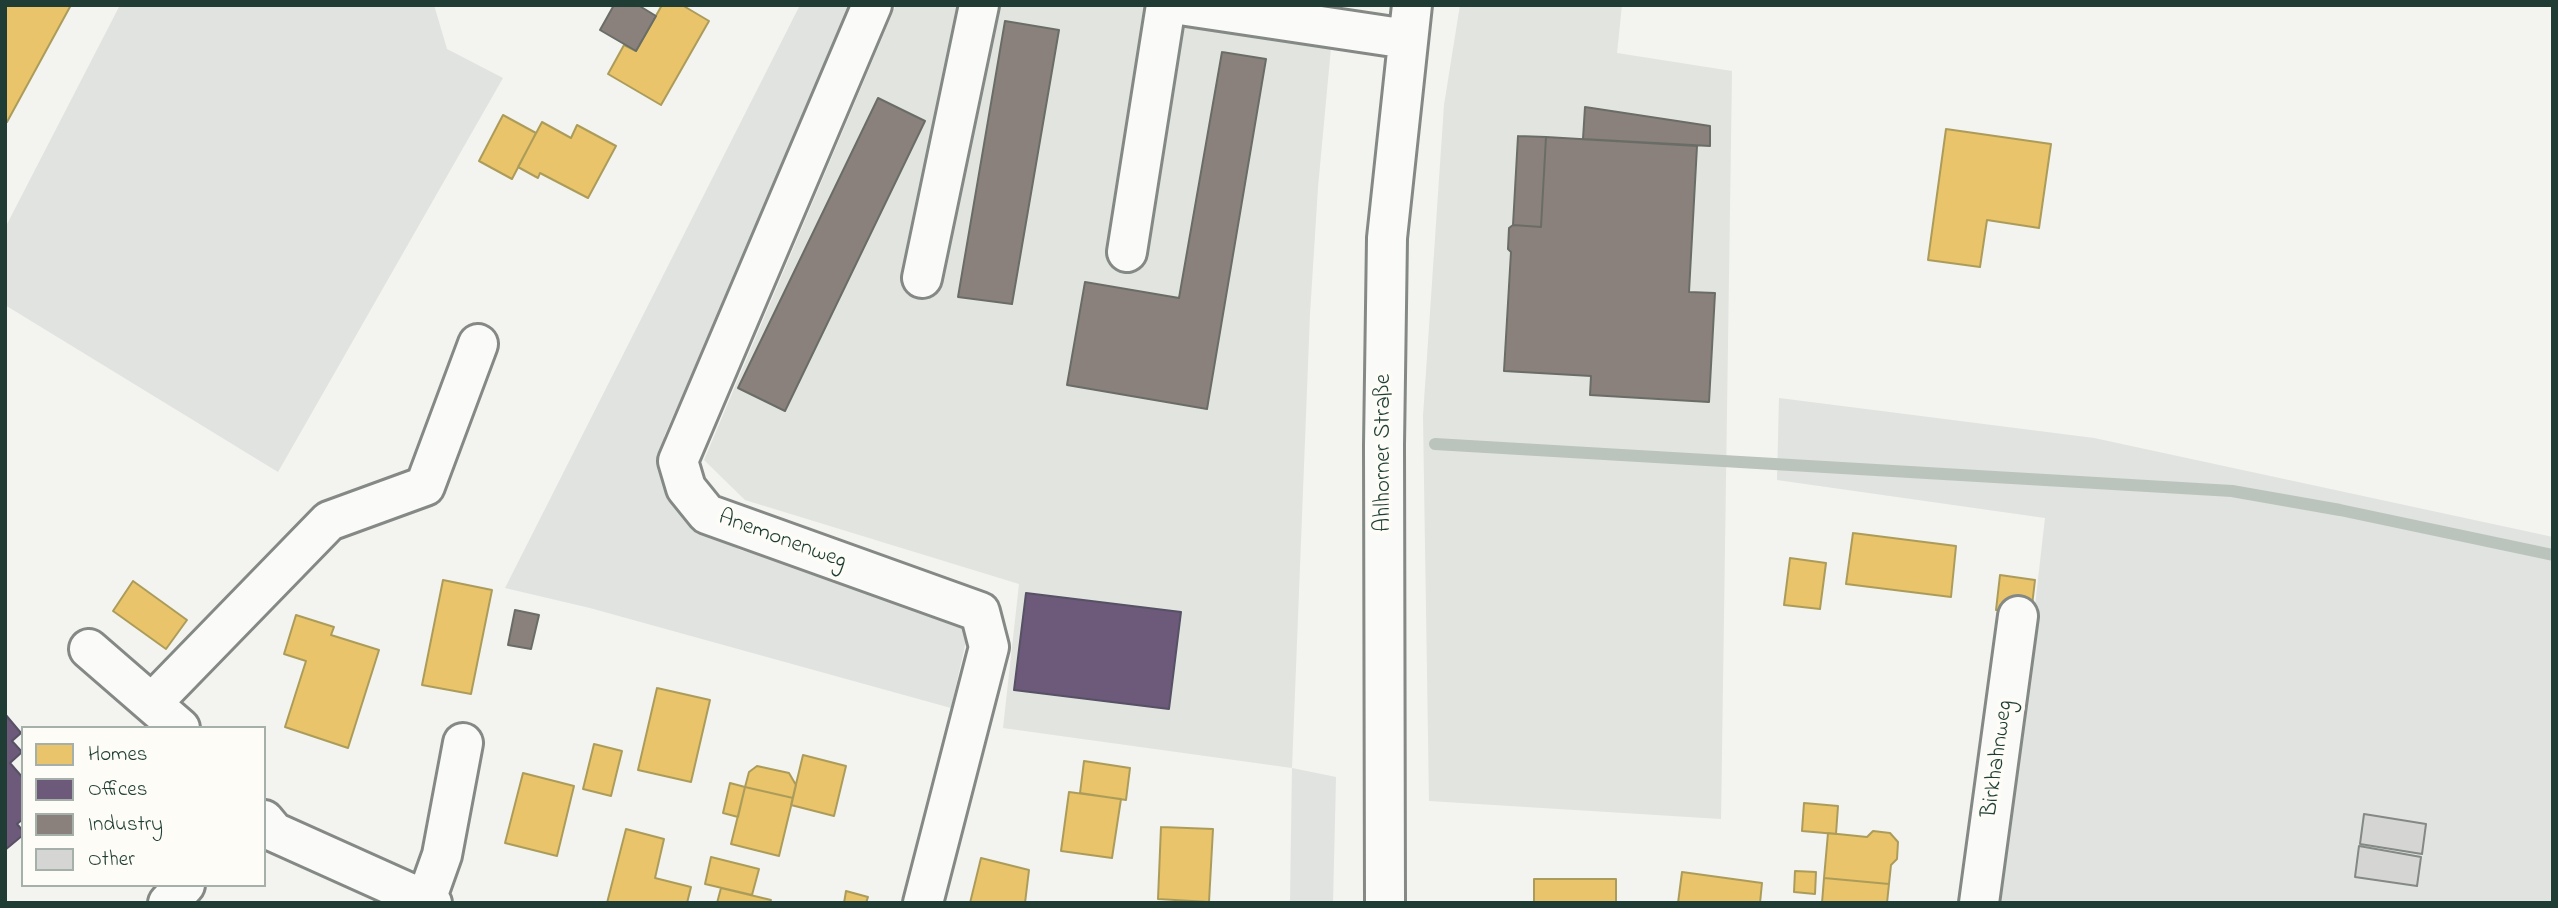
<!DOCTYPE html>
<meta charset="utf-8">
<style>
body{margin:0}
#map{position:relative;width:2558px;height:908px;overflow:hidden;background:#f3f3f0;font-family:"Indie Flower",sans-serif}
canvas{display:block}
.frame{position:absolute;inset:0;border:7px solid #1f3d34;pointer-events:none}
.legend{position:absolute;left:21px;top:726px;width:245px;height:161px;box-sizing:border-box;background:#fdfcf7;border:2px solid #a4b0a9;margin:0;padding:9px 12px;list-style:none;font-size:21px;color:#1f3d34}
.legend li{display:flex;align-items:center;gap:14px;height:35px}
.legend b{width:35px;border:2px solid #a4b0a9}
</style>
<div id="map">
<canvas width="2558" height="908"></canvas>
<div class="frame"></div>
<ul class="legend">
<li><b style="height:19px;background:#e9c46a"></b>Homes</li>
<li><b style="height:19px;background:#6d597a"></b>Offices</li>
<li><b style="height:19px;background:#8a817c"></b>Industry</li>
<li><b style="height:19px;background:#d5d6d3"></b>Other</li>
</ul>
</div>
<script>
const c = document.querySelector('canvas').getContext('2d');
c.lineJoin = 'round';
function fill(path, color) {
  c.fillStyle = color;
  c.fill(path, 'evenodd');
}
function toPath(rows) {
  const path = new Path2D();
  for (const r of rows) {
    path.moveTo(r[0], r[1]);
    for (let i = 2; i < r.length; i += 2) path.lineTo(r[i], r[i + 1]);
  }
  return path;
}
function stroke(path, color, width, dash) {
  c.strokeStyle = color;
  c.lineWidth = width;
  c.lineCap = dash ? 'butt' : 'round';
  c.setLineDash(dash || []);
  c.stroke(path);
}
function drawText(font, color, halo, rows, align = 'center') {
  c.font = font + ' "Indie Flower",sans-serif';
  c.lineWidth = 7;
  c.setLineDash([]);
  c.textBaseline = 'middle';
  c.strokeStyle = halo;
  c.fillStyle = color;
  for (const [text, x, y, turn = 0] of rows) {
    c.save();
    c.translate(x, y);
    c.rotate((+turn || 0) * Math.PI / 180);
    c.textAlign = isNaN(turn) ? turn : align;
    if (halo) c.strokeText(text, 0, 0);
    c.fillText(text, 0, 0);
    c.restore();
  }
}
fill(toPath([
 [896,5,1335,5,1318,187,1310,314,1292,768,1003,728,1019,584,745,500,704,460],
 [1460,5,1622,5,1617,53,1732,71,1721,819,1429,801,1423,416,1444,105]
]), '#e2e4e0');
fill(toPath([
 [120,5,434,5,447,49,503,78,278,472,5,305,5,228],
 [800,5,860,5,664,436,665,473,697,526,740,550,972,614,951,708,590,608,505,588],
 [1779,398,2094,438,2553,537,2553,903,2001,903,2045,518,1777,480],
 [1292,768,1336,777,1333,903,1290,903]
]), '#e0e3df');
const homes = toPath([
 [5,5,71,5,7,122,5,121,5,5],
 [662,5,682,5,709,21,661,105,608,74,624,45,636,51,662,5],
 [503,115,536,133,512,179,479,161,503,115],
 [542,122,571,138,577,125,616,146,588,198,540,173,538,178,518,167,542,122],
 [1946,129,2051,144,2039,228,1987,220,1980,267,1928,260,1946,129],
 [1853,533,1956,546,1951,597,1846,584,1853,533],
 [1790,558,1826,563,1820,609,1784,605,1790,558],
 [2000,575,2035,580,2031,614,1996,610,2000,575],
 [443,580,492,590,471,694,422,685,443,580],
 [133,581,187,620,166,649,113,611,133,581],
 [296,615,334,627,331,635,379,650,348,748,285,727,306,661,284,654,296,615],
 [657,688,710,700,691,782,638,770,657,688],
 [594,744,622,751,611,796,583,789,594,744],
 [803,755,846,766,834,816,791,805,803,755],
 [1084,761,1130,768,1126,800,1080,793,1084,761],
 [757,766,789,773,796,785,793,798,745,787,749,772,757,766],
 [523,773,574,786,557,856,505,843,523,773],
 [730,783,745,787,738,817,723,813,730,783],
 [745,787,793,798,779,856,731,844,745,787],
 [1069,792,1121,799,1112,858,1061,851,1069,792],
 [1804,803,1838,806,1836,834,1802,831,1804,803],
 [1161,827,1213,829,1209,902,1158,899,1161,827],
 [626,829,664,839,655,878,691,887,687,903,607,903,626,829],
 [1873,831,1890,833,1898,842,1897,859,1891,865,1889,884,1824,878,1828,833,1867,837,1873,831],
 [711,857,759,869,752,895,705,884,711,857],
 [981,858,1029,870,1025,903,970,903,981,858],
 [1795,871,1816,872,1815,894,1794,892,1795,871],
 [1682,872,1762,883,1760,903,1678,903,1682,872],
 [1824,878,1889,884,1887,903,1822,903,1824,878],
 [1534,879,1616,879,1616,903,1534,903,1534,879],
 [721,888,771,900,770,903,717,903,721,888],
 [846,891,868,897,866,903,844,903,846,891]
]);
fill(homes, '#e9c46a');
stroke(homes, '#ac9c5a', 2);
const offices = toPath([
 [1026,593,1181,612,1169,709,1014,690,1026,593],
 [5,714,21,733,12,741,22,752,10,763,23,778,23,819,17,824,23,831,23,835,5,850,5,714]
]);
fill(offices, '#6d597a');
stroke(offices, '#565165', 2);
const industry = toPath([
 [614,5,638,5,656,16,636,51,600,30,614,5],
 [1005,21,1059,30,1012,304,958,297,1005,21],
 [1222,52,1266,59,1207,409,1067,385,1085,282,1179,298,1222,52],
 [878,98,925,121,785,411,738,388,878,98],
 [1585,107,1710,126,1710,146,1583,139,1585,107],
 [1518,136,1546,137,1541,227,1513,225,1518,136],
 [1546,137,1697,146,1689,292,1715,293,1709,402,1590,395,1591,376,1504,371,1511,252,1508,249,1509,228,1513,225,1541,227,1546,137],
 [515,610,539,615,531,649,508,645,515,610]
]);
fill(industry, '#8a817c');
stroke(industry, '#6a6d66', 2);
stroke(toPath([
 [1435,444,2232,491,2340,510,2553,555]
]), '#bbc3bd', 12);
const building = toPath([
 [2364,814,2426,824,2422,854,2360,844,2364,814],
 [2359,846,2421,857,2417,886,2355,877,2359,846]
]);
fill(building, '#d5d6d3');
stroke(building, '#848986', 2);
const minor = toPath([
 [872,5,678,461,686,488,707,514,980,612,989,647,923,903],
 [1180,5,1407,39],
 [1127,252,1166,5],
 [922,278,979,5],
 [89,649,180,728],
 [152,703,329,521,425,486,478,344],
 [264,820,274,832,432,903],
 [426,900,442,855,463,743],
 [168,903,185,885],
 [1385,903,1384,445,1387,238,1412,5],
 [1979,903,2018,616]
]);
stroke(minor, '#848986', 44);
stroke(minor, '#fafaf8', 38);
drawText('23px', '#1f3d34', '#fdfcf7', [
 ["Ahlhorner Straße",1385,453,-90],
 ["Anemonenweg",782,541,20],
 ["Birkhahnweg",1999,759,-82]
]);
</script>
